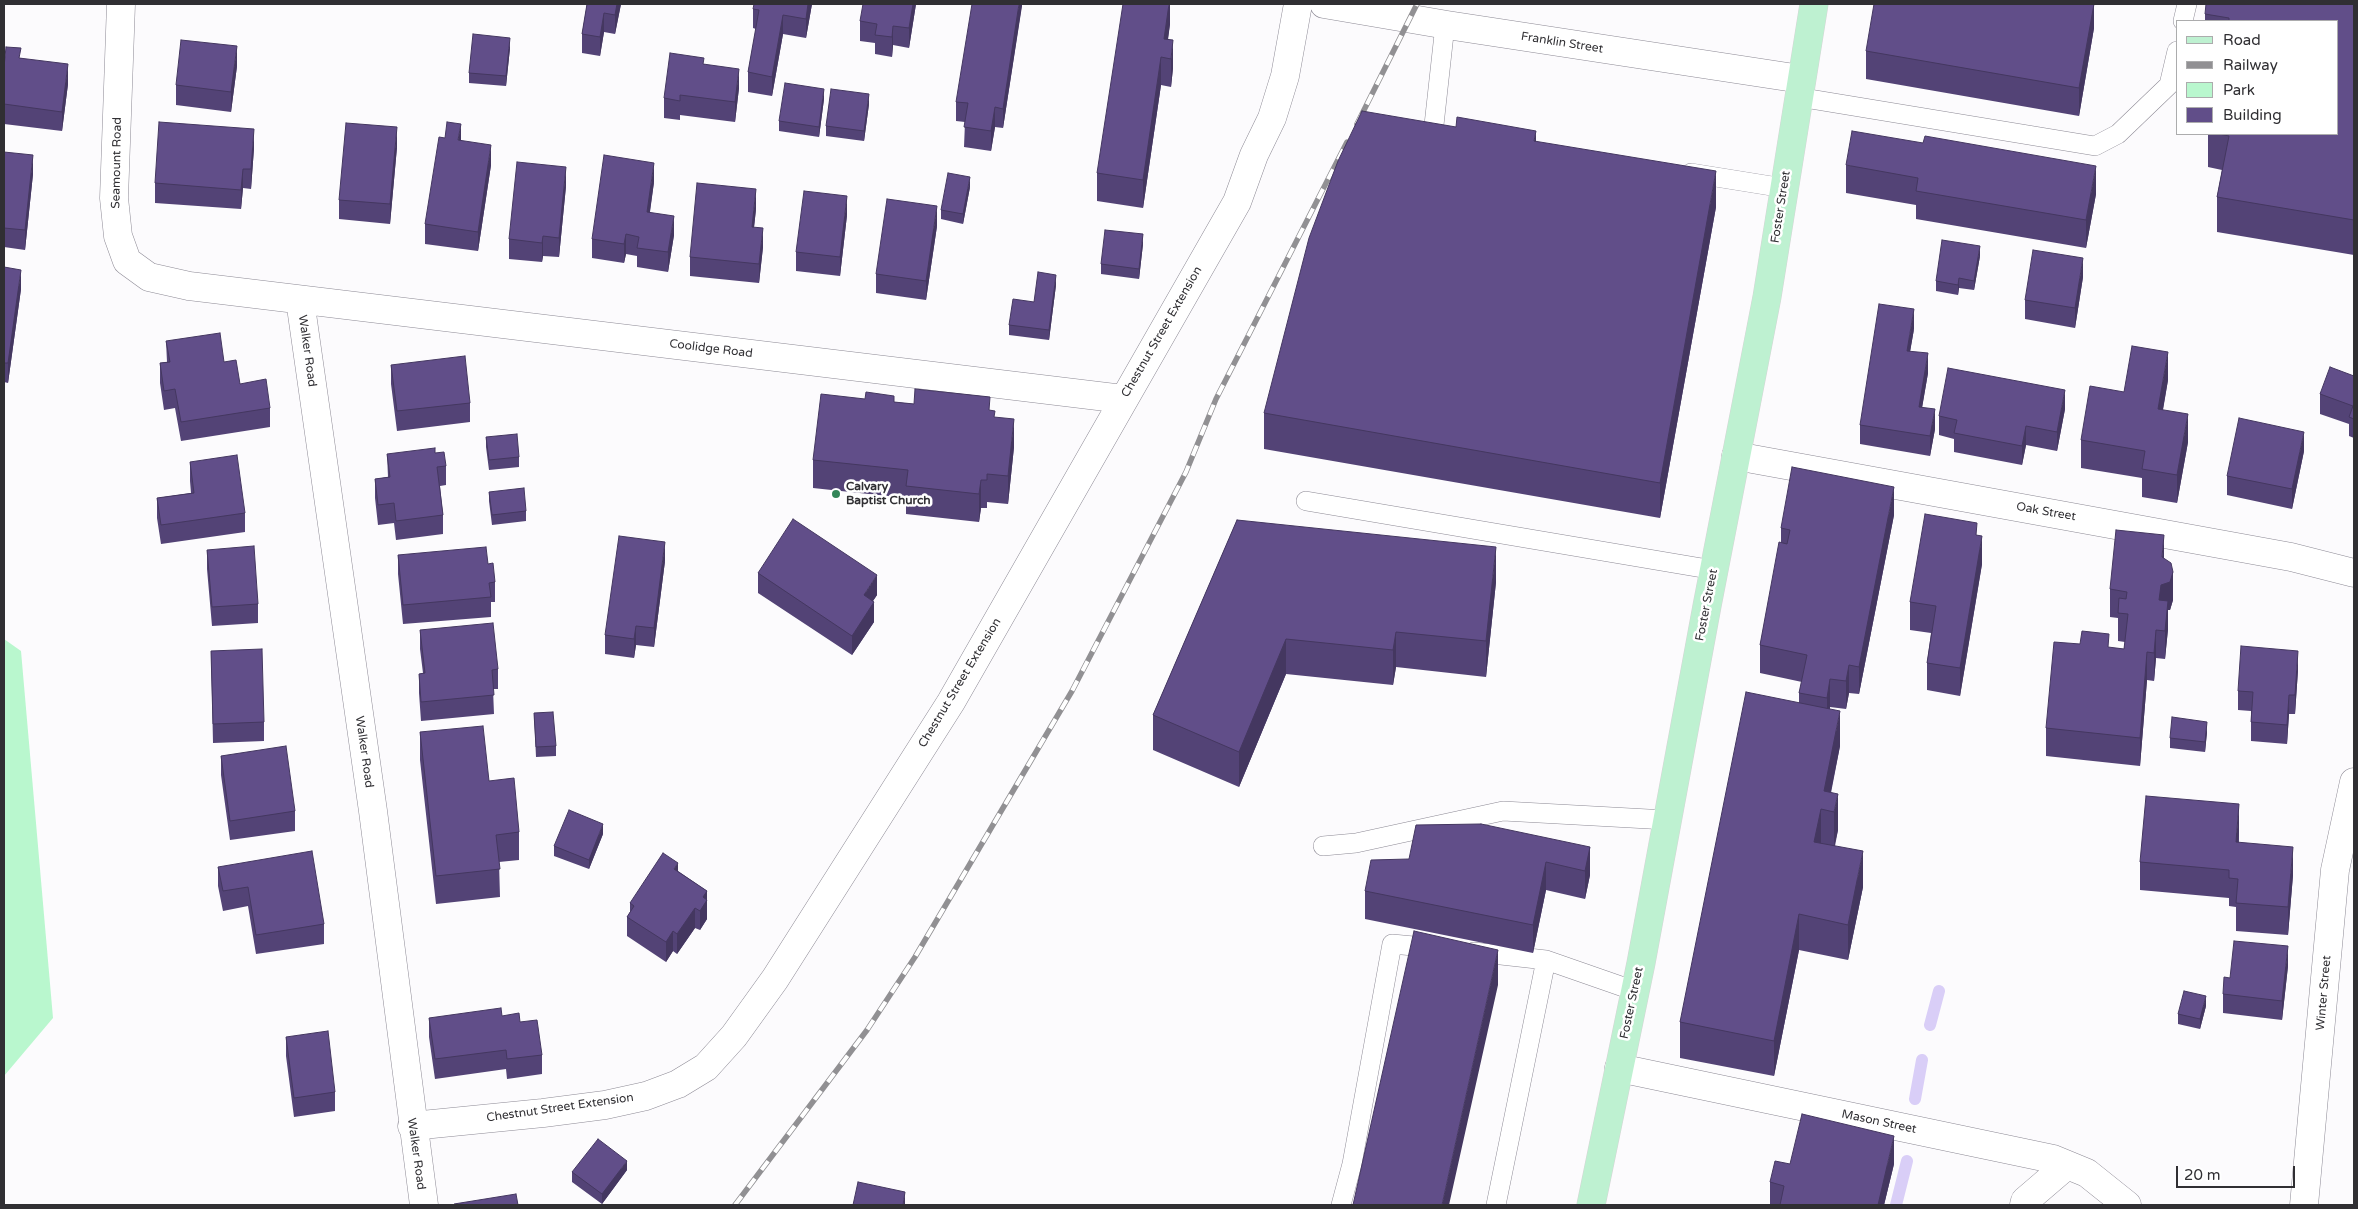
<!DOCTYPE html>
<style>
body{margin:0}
#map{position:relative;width:2358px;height:1209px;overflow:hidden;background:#fcfbfd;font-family:"Varela Round",sans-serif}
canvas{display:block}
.frame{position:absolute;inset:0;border:5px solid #302f33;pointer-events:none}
.legend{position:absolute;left:2176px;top:20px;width:162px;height:115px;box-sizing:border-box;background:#fff;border:1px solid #acacad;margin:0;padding:6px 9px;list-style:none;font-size:15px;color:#302f33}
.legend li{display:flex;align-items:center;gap:10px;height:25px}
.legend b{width:25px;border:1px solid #acacad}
.scale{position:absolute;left:2176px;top:1166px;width:119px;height:22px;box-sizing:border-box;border:2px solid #302f33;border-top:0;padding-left:6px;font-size:15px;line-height:18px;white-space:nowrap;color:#302f33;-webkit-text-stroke:4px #fff;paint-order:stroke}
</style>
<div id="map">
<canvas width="2358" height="1209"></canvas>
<div class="frame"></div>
<ul class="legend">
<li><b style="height:6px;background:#bef1d1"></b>Road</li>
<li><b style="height:6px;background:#919093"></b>Railway</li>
<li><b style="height:14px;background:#b9f7ce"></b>Park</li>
<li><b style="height:14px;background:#614e89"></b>Building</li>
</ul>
<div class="scale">20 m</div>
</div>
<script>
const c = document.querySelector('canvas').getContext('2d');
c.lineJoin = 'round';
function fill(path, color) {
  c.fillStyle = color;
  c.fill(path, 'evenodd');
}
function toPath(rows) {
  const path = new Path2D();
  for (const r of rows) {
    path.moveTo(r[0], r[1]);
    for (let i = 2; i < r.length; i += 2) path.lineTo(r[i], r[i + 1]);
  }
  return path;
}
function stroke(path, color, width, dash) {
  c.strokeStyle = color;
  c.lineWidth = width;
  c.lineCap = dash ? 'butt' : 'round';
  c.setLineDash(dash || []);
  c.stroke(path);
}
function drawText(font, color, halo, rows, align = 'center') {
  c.font = font + ' "Varela Round",sans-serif';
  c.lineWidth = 5;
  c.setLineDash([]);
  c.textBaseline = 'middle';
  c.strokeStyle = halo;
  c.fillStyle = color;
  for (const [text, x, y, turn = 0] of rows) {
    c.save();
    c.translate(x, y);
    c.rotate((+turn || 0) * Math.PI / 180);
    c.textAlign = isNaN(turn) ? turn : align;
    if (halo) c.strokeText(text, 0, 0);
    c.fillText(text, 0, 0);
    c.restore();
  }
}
fill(toPath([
 [4,639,21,651,53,1018,4,1076]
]), '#b9f7ce');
stroke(toPath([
 [1930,1025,1939,991],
 [1915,1099,1922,1060],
 [1896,1205,1907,1161]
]), '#d9cef7', 12);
const lane = toPath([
 [2183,21,2187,4],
 [1445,25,1433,134,1446,136],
 [1798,97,2095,146,2118,134,2169,85,2177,51],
 [1691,173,1784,188],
 [1306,501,1714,570],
 [1323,846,1356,843,1503,811,1667,820],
 [1474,952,1546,960,1635,991],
 [1341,1205,1352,1164,1392,944,1435,948],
 [1496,1205,1546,960]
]);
const street = toPath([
 [121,4,114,198,118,236,127,261,149,277,189,286,1123,399],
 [1324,4,1447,25,1801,79],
 [300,300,373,811,424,1205],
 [1736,456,2291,557,2354,573],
 [1619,1068,2053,1159,2087,1173,2127,1205],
 [412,1126,543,1113,605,1105,646,1096,678,1084,706,1067,734,1036,775,979,951,702,1237,202,1254,155,1272,118,1285,76,1298,4],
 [2024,1205,2025,1201,2067,1165],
 [2304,1205,2335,870,2354,782]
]);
const primary = toPath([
 [1591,1205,1641,963,1707,606,1767,297,1814,4]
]);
stroke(lane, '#8d8a95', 20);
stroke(street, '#8d8a95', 29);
stroke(primary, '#d6d5d6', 29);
stroke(lane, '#fff', 19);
stroke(street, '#fff', 28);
stroke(primary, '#bef1d1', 28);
const rail = toPath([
 [1357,124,1417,4],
 [735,1205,867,1030,915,957,1072,691,1186,472,1216,399,1347,142]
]);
stroke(rail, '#919093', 5.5);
stroke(rail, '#fff', 4, [11]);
fill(toPath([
 [587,4,621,4,615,34,604,32,600,56,582,53,582,34],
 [812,4,806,38,783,34,772,96,748,92,748,72,756,29,753,28,753,9],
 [916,4,909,48,893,45,892,57,875,54,875,43,860,41,860,21],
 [1022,4,1003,128,995,127,991,151,964,147,965,122,956,121,956,102],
 [1170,4,1170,24,1168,40,1173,68,1171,87,1161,85,1143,208,1097,201,1097,173],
 [2094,4,2094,28,2079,116,1866,79,1866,51],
 [2354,4,2354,255,2217,232,2217,197,2222,170,2208,167,2208,134,2337,134,2337,21,2205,21,2205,14],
 [510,48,506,86,469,83,469,73],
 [21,58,68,84,62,131,4,124,4,67],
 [704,64,739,88,735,122,680,115,680,120,664,118,664,98],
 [237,66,231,112,176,105,176,85],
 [824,99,819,137,779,131,779,121],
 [869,104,864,141,826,136,826,126],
 [461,140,491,165,478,251,425,244,425,224],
 [1536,142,1716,207,1660,518,1264,449,1264,413],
 [397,147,390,224,339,219,339,200],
 [254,148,251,189,243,188,241,209,155,203,155,183],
 [4,152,33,174,25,250,4,247],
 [1846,165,2096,194,2086,248,1916,219,1916,205,1846,193],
 [654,182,650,212,674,235,668,272,637,267,637,256,626,254,624,263,592,258,592,239],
 [566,186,559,257,543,256,542,262,509,259,509,239],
 [970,187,963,224,941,219,941,210],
 [756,209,754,227,763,247,759,283,690,276,690,257],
 [847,215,840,276,796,271,796,252],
 [937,226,926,300,876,293,876,274],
 [1143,244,1139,279,1101,274,1101,264],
 [1980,256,1974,290,1959,288,1958,295,1936,291,1936,281],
 [4,267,21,289,8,383,4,382],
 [2083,277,2075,328,2025,319,2025,300],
 [1056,285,1049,340,1009,335,1009,325,1034,302],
 [1914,329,1910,351,1928,373,1922,407,1935,429,1930,456,1860,444,1860,425],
 [166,341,224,362,240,384,270,408,270,427,181,441,175,408,164,410,160,383,160,363,167,362],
 [391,365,470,403,470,422,397,431,391,384],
 [2354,376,2354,438,2349,436,2349,424,2320,414,2320,394],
 [2168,380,2163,410,2188,442,2177,503,2142,497,2142,478,2081,468,2081,440,2124,392],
 [865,399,914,404,990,411,1014,447,1008,504,987,502,987,508,981,508,979,522,906,514,906,498,813,488,813,460],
 [2065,409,2057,451,2026,445,2022,465,1954,452,1954,439,1939,435,1939,416],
 [486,437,519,457,519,467,489,470,486,447],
 [2304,451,2292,509,2227,495,2227,476],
 [435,453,446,466,446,485,440,486,443,515,443,534,396,540,394,523,378,525,375,498,375,479,388,477,387,454],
 [190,462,245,513,245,532,161,544,157,518,157,498,191,493,190,481],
 [489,492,526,511,526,521,492,525,489,501],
 [1894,515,1859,694,1849,693,1846,709,1830,707,1830,709,1840,746,1831,793,1838,830,1835,846,1863,887,1848,960,1799,950,1774,1076,1680,1058,1680,1022,1799,703,1799,693,1802,682,1760,673,1760,645,1781,543,1781,528],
 [1237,520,1496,582,1486,677,1396,667,1393,685,1286,674,1239,787,1153,750,1153,715],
 [1977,535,1982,564,1960,696,1927,690,1927,663,1931,633,1910,630,1910,602],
 [207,550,258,604,258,623,212,626,207,569],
 [398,555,488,564,495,582,495,602,491,602,491,617,403,624,398,574],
 [2164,559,2173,600,2170,610,2168,610,2168,629,2165,659,2156,658,2154,681,2147,680,2140,766,2046,756,2046,728,2109,648,2124,649,2125,642,2118,641,2118,618,2110,617,2110,589],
 [665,561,654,647,636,645,634,658,605,654,605,635],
 [758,573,877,595,873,601,874,622,852,655,758,593],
 [420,630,498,669,498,689,493,689,494,714,421,721,419,693,419,674,423,673,420,649],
 [211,651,264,722,264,741,213,743],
 [2298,670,2295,714,2289,714,2287,744,2251,741,2251,711,2238,710,2238,691],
 [534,713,556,746,556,756,536,757],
 [420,732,489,781,519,832,519,860,499,862,500,897,436,904,420,760],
 [2207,732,2205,752,2170,748,2170,738],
 [221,756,295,811,295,831,230,840,221,775],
 [2239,832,2239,843,2293,875,2288,935,2236,931,2236,907,2229,906,2229,898,2140,890,2140,862],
 [603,834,589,869,554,856,554,846],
 [1590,847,1590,875,1585,899,1546,890,1533,953,1365,919,1365,891,1409,859],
 [218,867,324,924,324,944,256,954,248,906,223,911,218,886],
 [678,871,707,891,707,919,700,930,695,928,677,954,673,951,666,962,627,936,627,917,630,912,630,903],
 [2288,966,2282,1020,2223,1013,2223,994,2230,978],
 [2206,1006,2200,1029,2178,1024,2178,1014],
 [502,1016,520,1022,542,1055,542,1074,507,1079,506,1069,435,1079,429,1037,429,1018],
 [286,1037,335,1092,335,1111,294,1117,286,1056],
 [1894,1164,1884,1205,1770,1205,1770,1182],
 [627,1170,602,1204,572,1182,572,1172]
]), '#534376');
fill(toPath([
 [617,4,621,4,615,34,615,15],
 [808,4,812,4,806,38,806,19],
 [913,4,916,4,909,48,909,28],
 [1019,4,1022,4,1022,6,1003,128,1003,109],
 [1169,4,1170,4,1170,24,1165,58,1164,39],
 [2094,4,2094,28,2079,116,2079,88],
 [604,13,604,32,600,56,600,37],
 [783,15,783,34,772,96,772,77],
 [893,26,893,45,892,57,892,37],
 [510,38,510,48,506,86,506,76],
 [1173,40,1173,68,1171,87,1171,59],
 [237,46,237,66,231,112,231,92],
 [1161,57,1161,85,1143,208,1143,180],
 [68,64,68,84,62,131,62,112],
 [739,69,739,88,735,122,735,102],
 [824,89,824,99,819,137,819,127],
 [869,94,869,104,864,141,864,131],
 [995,107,995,127,991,151,991,131],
 [461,124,461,143,458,140],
 [397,127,397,147,390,224,390,204],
 [254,129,254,148,251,189,251,169],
 [1536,131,1536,166,1534,141],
 [491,145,491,165,478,251,478,232],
 [33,155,33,174,25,250,25,230],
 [654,163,654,182,647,231,647,212],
 [2096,166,2096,194,2086,248,2086,220],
 [566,167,566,186,559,257,559,238],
 [243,169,243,188,241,209,241,190],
 [1716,171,1716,207,1660,518,1660,483],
 [970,177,970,187,963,224,963,214],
 [756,189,756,209,752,246,752,227],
 [847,196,847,215,840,276,840,257],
 [937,206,937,226,926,300,926,281],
 [674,216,674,235,668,272,668,252],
 [763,228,763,247,759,283,759,264],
 [626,234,626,254,624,263,624,244],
 [1143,234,1143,244,1139,279,1139,269],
 [543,236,543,256,542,262,542,243],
 [1980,246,1980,256,1974,290,1974,281],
 [2083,258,2083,277,2075,328,2075,308],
 [21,270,21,289,8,383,8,363],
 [1056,275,1056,285,1049,340,1049,330],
 [1959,278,1959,288,1958,295,1958,285],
 [1914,309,1914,329,1907,370,1907,351],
 [2168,352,2168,380,2158,437,2158,409],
 [1928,353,1928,373,1919,426,1919,407],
 [2065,390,2065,409,2057,451,2057,432],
 [1935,409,1935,429,1930,456,1930,436],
 [2188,414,2188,442,2177,503,2177,475],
 [1014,419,1014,447,1008,504,1008,476],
 [2026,426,2026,445,2022,465,2022,446],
 [2304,432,2304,451,2292,509,2292,489],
 [981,480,981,508,979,522,979,494],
 [1894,487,1894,515,1859,694,1859,667],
 [2164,535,2164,563,2173,572,2173,600,2170,610,2168,610,2168,629,2165,659,2165,631,2159,600,2162,557],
 [1982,536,1982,564,1960,696,1960,668],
 [665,542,665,561,654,647,654,628],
 [1496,547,1496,582,1486,677,1486,641],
 [877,575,877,595,864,614,864,595],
 [874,602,874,622,852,655,852,636],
 [636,626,636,645,634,658,634,639],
 [2156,630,2156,658,2154,681,2154,653],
 [1396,632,1396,667,1393,685,1393,650],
 [1286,639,1286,674,1239,787,1239,752],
 [2298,651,2298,670,2295,714,2295,695],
 [2147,652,2147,680,2140,766,2140,738],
 [1849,665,1849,693,1846,709,1846,681],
 [1830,679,1830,707,1827,726,1827,698],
 [2289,695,2289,714,2287,744,2287,725],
 [1840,711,1840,746,1827,810,1824,791],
 [2207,722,2207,732,2205,752,2205,742],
 [1838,794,1838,830,1834,847,1834,812],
 [2239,804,2239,832,2236,870,2236,842],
 [1821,809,1821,845,1814,842],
 [603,824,603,834,589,869,589,860],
 [1590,847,1590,875,1585,899,1585,871],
 [2293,847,2293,875,2288,935,2288,907],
 [1863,851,1863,887,1848,960,1848,925],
 [1546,862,1546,890,1533,953,1533,925],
 [678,863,678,883,674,869],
 [707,891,707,919,700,930,700,911,703,897],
 [695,908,695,928,677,954,677,934],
 [1799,914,1799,950,1774,1076,1774,1041],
 [673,931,673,951,666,962,666,942],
 [2288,946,2288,966,2282,1020,2282,1001],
 [1498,950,1498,985,1449,1205,1442,1205],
 [2206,996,2206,1006,2200,1029,2200,1019],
 [1894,1136,1894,1164,1884,1205,1878,1205],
 [627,1161,627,1170,602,1204,602,1194],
 [905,1192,905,1205,903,1205]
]), '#443760');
const building = toPath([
 [587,4,617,4,615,15,604,13,600,37,582,34,587,4],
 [754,4,808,4,806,19,783,15,772,77,748,72,759,10,753,9,754,4],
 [863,4,913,4,909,28,893,26,892,37,875,35,877,24,860,21,863,4],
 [972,4,1019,4,1003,109,995,107,991,131,964,127,968,103,956,102,972,4],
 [1123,4,1169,4,1164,39,1173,40,1171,59,1161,57,1143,180,1097,173,1123,4],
 [1874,4,2094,4,2079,88,1866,51,1874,4],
 [2206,4,2354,4,2354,220,2217,197,2229,136,2219,134,2337,134,2337,21,2229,21,2229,18,2205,14,2206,4],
 [473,34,510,38,506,76,469,73,473,34],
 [181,40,237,46,231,92,176,85,181,40],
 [6,47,21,48,19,58,68,64,62,112,4,104,4,67,6,47],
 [670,53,704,58,703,64,739,69,735,102,680,95,680,101,664,98,670,53],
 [785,83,824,89,819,127,779,121,785,83],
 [831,89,869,94,864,131,826,126,831,89],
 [1362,111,1456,127,1457,117,1536,131,1534,141,1716,171,1660,483,1264,413,1309,238,1338,161,1362,111],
 [159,122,254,129,251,169,243,169,241,190,155,183,159,122],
 [447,122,461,124,458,140,491,145,478,232,425,224,439,137,445,138,447,122],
 [346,123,397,127,390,204,339,200,346,123],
 [1852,131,1923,143,1925,136,2096,166,2086,220,1916,191,1918,178,1846,165,1852,131],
 [4,152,33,155,25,230,4,228,4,152],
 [604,155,654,163,647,212,674,216,668,252,637,248,639,237,626,234,624,244,592,239,604,155],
 [517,162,566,167,559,238,543,236,542,243,509,239,517,162],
 [948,173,970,177,963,214,941,210,948,173],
 [697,183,756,189,752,227,763,228,759,264,690,257,697,183],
 [804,191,847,196,840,257,796,252,804,191],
 [887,199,937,206,926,281,876,274,887,199],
 [1105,230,1143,234,1139,269,1101,264,1105,230],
 [1942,240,1980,246,1974,281,1959,278,1958,285,1936,281,1942,240],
 [2033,250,2083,258,2075,308,2025,300,2033,250],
 [4,267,21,270,8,363,4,363,4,267],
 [1038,272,1056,275,1049,330,1009,325,1013,299,1034,302,1038,272],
 [1879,304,1914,309,1907,351,1928,353,1919,407,1935,409,1930,436,1860,425,1879,304],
 [220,333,224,362,236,360,240,384,266,379,270,408,181,422,175,389,164,391,160,363,170,362,166,341,220,333],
 [2132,346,2168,352,2158,409,2188,414,2177,475,2142,469,2145,451,2081,440,2090,386,2124,392,2132,346],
 [465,356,470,403,397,411,391,365,465,356],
 [2330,367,2354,376,2354,419,2349,417,2353,406,2320,394,2330,367],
 [1948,368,2065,390,2057,432,2026,426,2022,446,1954,433,1957,420,1939,416,1948,368],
 [915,389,990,397,989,410,995,411,994,417,1014,419,1008,476,987,474,987,480,981,480,979,494,906,486,908,470,813,460,821,394,865,399,866,392,894,396,894,402,914,404,915,389],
 [2239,418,2304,432,2292,489,2227,476,2239,418],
 [517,434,519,457,489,460,486,437,517,434],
 [435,448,435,453,444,452,446,466,437,467,443,515,396,521,394,503,378,505,375,479,390,477,387,454,435,448],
 [237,455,245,513,161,525,157,498,194,493,190,462,237,455],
 [1792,467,1894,487,1859,667,1849,665,1846,681,1830,679,1827,698,1799,693,1807,655,1760,645,1779,542,1787,544,1790,530,1781,528,1792,467],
 [524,488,526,511,492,515,489,492,524,488],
 [1925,514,1977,523,1976,535,1982,536,1960,668,1927,663,1936,606,1910,602,1925,514],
 [793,519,877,575,864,595,874,602,852,636,758,573,793,519],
 [1237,520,1496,547,1486,641,1396,632,1393,650,1286,639,1239,752,1153,715,1237,520],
 [2116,530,2164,535,2162,557,2171,563,2173,572,2170,582,2161,585,2159,600,2168,601,2165,631,2156,630,2154,653,2147,652,2140,738,2046,728,2054,642,2080,644,2082,631,2109,634,2108,647,2124,649,2128,614,2118,613,2119,598,2126,599,2127,592,2110,589,2116,530],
 [619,536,665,542,654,628,636,626,634,639,605,635,619,536],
 [254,546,258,604,212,607,207,550,254,546],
 [486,547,488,564,493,563,495,582,489,583,491,597,403,605,398,555,486,547],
 [493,623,498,669,492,670,494,695,421,702,419,674,425,673,420,630,493,623],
 [2241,646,2298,651,2295,695,2289,695,2287,725,2251,722,2253,692,2238,691,2241,646],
 [262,649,264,722,213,724,211,651,262,649],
 [1746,692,1840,711,1824,791,1838,794,1834,812,1821,809,1814,842,1863,851,1848,925,1799,914,1774,1041,1680,1022,1746,692],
 [553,712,556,746,536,747,534,713,553,712],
 [2172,717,2207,722,2205,742,2170,738,2172,717],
 [483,726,489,781,514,778,519,832,496,835,500,869,436,876,420,732,483,726],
 [286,746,295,811,230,821,221,756,286,746],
 [2146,796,2239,804,2236,842,2293,847,2288,907,2236,903,2238,879,2229,878,2229,870,2140,862,2146,796],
 [569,810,603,824,589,860,554,846,569,810],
 [1481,824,1590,847,1585,871,1546,862,1533,925,1365,891,1371,860,1409,859,1416,825,1481,824],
 [312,851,324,924,256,935,248,887,223,891,218,867,312,851],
 [663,853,678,863,674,869,707,891,703,897,707,900,700,911,695,908,677,934,673,931,666,942,627,917,634,906,630,903,663,853],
 [1414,931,1498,950,1442,1205,1353,1205,1414,931],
 [2234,941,2288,946,2282,1001,2223,994,2224,977,2230,978,2234,941],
 [2184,991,2206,996,2200,1019,2178,1014,2184,991],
 [501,1008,502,1016,519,1013,520,1022,537,1020,542,1055,507,1059,506,1050,435,1059,429,1018,501,1008],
 [328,1031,335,1092,294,1098,286,1037,328,1031],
 [1802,1114,1894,1136,1878,1205,1780,1205,1784,1186,1770,1182,1775,1161,1790,1164,1802,1114],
 [598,1139,627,1161,602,1194,572,1172,598,1139],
 [858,1182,905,1192,903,1205,853,1205,858,1182],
 [516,1194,518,1205,454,1205,454,1204,516,1194]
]);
fill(building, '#614e89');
stroke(building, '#443760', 1);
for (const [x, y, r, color] of [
 [836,494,5,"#338658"]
]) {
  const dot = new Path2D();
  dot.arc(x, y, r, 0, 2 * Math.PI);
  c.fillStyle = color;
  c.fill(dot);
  stroke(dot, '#fff', 2);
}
drawText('12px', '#302f33', '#fff', [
 ["Franklin Street",1562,43,9],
 ["Seamount Road",117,163,-89],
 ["Foster Street",1781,207,-81],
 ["Chestnut Street Extension",1162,332,-60],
 ["Coolidge Road",711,349,7],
 ["Walker Road",307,351,82],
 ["Oak Street",2046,512,10],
 ["Foster Street",1707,605,-79],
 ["Chestnut Street Extension",960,683,-59],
 ["Walker Road",364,752,82],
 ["Winter Street",2324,993,-85],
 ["Foster Street",1632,1003,-78],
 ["Chestnut Street Extension",560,1108,-8],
 ["Mason Street",1879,1122,12],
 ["Walker Road",416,1154,82]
]);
drawText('bold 12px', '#302f33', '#fff', [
 ["Calvary",846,487],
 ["Baptist Church",846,501]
], 'left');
</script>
